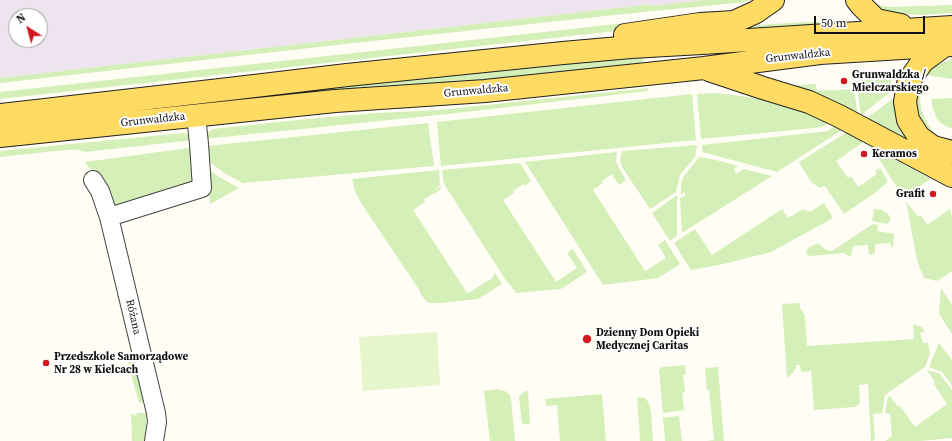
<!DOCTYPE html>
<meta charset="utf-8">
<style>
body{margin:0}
#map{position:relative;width:952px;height:441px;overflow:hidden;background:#fffdf4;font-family:"Source Serif 4",serif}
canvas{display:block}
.north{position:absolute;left:8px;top:8px;width:40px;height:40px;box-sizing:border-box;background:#fff;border:1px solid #9f9f9f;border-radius:50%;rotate:324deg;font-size:11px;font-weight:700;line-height:16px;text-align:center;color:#101010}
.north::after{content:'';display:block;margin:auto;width:14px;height:18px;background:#d0191f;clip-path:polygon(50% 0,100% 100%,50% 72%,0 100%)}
.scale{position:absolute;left:814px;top:16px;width:111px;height:18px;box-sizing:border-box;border:2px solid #101010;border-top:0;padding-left:5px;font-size:12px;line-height:14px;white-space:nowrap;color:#101010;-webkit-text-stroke:3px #fff;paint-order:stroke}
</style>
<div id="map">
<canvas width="952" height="441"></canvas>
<div class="north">N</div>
<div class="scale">50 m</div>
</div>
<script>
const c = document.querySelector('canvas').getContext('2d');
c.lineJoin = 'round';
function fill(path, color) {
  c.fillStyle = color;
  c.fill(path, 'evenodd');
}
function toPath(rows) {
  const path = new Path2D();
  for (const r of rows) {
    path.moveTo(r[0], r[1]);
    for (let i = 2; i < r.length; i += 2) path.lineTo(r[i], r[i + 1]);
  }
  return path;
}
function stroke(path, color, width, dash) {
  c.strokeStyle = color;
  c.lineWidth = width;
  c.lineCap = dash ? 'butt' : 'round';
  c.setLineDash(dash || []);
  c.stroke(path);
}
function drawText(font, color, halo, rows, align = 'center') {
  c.font = font + ' "Source Serif 4",serif';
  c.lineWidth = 4;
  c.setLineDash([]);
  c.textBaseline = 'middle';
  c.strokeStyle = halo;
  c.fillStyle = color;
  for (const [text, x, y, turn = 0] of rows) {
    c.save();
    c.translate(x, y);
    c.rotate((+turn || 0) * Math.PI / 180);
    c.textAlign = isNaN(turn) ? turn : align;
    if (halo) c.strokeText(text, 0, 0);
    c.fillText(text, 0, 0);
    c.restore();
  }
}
fill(toPath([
 [0,0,704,0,652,6,652,4,0,78],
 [16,16,40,16,40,40,16,40]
]), '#eee4ef');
fill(toPath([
 [704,0,751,0,745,2,686,8,643,12,354,43,0,83,0,78,652,4,652,6],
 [873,4,889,7,952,5,952,13,922,15,903,14,884,10],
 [662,19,634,29,0,99,0,92],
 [807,22,871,23,708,36,707,28],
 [643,54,643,67,114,116,0,122],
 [952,59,952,79,925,75,932,68,939,64],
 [892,78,889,93,861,115,856,81],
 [919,83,927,84,928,86,926,93,921,95,920,97,921,108,925,119,931,129,936,134,952,140,952,145,926,132,914,107],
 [816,84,817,91,854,89,858,117,784,86],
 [648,88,648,91,448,114,204,139,206,134,213,129,307,119,376,113,439,110],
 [713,93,734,95,765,100,801,110,827,122,824,127,701,139,697,94],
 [692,94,696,140,441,166,437,122],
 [895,97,897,97,952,162,952,170,866,119],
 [952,98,952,129,942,124,937,119,933,109,931,99],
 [428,123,434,166,243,183,226,174,208,161,207,146],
 [834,125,841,129,839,132,777,172,702,152,702,145,828,131],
 [847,132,860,138,862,143,836,161,848,178,851,176,858,187,877,174,875,171,880,168,887,180,887,183,880,188,879,190,844,214,825,186,820,188,811,182,799,162],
 [183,133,190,135,194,140,85,152,78,150,66,150,0,157,0,151],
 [697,145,695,157,680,175,676,192,650,209,622,167,620,160,622,151],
 [196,147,197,177,191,182,114,208,101,185,85,162],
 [879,151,931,179,903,197,879,159,881,157,879,153],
 [617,152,616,162,618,166,626,180,619,185,612,174,602,181,603,183,593,190,645,271,666,258,658,245,665,240,680,264,658,278,603,285,525,162],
 [699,157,716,160,738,166,734,169,736,174,744,169,772,176,682,233,680,198,686,195,684,192,681,195,681,183,684,176],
 [520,163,531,181,524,186,523,184,513,191,514,193,503,200,556,282,577,268,567,253,573,249,587,272,561,289,516,293,508,282,507,282,444,184,442,170],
 [207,168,219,177,239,188,210,204],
 [439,170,440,185,431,192,441,186,441,188,436,193,436,192,424,199,425,202,413,210,467,293,468,293,491,279,495,273,502,284,478,299,440,303,430,303,427,302,422,296,419,291,420,291,361,203,355,191,352,179],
 [677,195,677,236,670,241,652,213],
 [906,201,918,217,921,215,927,225,950,209,952,218,952,271,937,281,924,278,919,266,916,255],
 [824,203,833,218,771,252,719,265,691,270,674,243,695,229,712,255,782,209,788,218,803,209,810,212],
 [874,209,882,210,888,214,891,219,889,221,888,224,872,221],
 [873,224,878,225,877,231,894,234,893,248,891,246,890,243,875,244,875,253,874,254,872,255,869,254,868,245,853,246,851,256,850,257,844,253,811,256,807,255,806,253,808,248,818,243,826,250,832,251],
 [941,288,952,305,952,334,939,314],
 [800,303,800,308,805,316,807,346,914,339,913,324,922,327,925,332,920,333,923,343,928,343,930,354,925,367,885,395,882,413,873,414,875,440,871,441,868,384,859,385,860,403,855,407,814,410,811,371,801,372,800,365,796,365,796,368,792,374,787,378,782,304],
 [939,343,952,360,952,386,942,372,929,367],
 [131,360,136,360,145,402,139,403,128,363],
 [685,365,686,374,683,375,685,392,682,393,684,410,663,413,659,370,662,367],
 [718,367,724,441,707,441,714,440,709,390,707,390,705,368],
 [927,370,940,374,952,390,952,438,920,441,885,441,892,436,890,414,885,413,888,397,890,396,898,407,900,406,915,427,947,404,933,383,935,382],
 [498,389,505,391,510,395,511,399,515,441,490,441,484,391],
 [528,391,530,424,522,424,519,397,523,392],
 [602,394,606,441,560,441,557,405,546,406,545,399],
 [637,397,645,398,649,403,651,413,653,441,640,441],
 [137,413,146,413,147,441,132,441,131,415,134,414,136,416],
 [679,416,682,441,665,441,663,418]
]), '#d4efb8');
fill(toPath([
 [437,332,440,385,363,391,359,337]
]), '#e6f5cb');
const minor = toPath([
 [93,180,100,191,109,217,156,413,157,422,154,441],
 [109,217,202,188,199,144,196,115]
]);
const major = toPath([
 [857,0,861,5,876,20,901,25],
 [625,35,700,24,734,22,756,12,773,0],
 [945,45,923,61,913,75,908,84,905,102,908,120,919,137,933,147,952,152],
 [709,70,763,88,809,102,839,116,952,176],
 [0,115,229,89,347,75,563,53,631,47,702,43,952,27],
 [0,136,335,101,485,91,704,68,820,53,952,45]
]);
stroke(minor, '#434343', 20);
stroke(major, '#212121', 24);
stroke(minor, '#fff', 18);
stroke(major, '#ffdb64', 22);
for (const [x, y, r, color] of [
 [844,81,4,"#d0191f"],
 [864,154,4,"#d0191f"],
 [933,194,4,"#d0191f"],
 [587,339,5,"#d0191f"],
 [46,363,4,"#d0191f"]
]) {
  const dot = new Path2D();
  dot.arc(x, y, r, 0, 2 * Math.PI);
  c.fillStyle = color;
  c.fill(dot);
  stroke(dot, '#fff', 1.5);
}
drawText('11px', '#101010', '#fff', [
 ["Grunwaldzka",798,56,-6],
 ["Grunwaldzka",476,91,-5],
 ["Grunwaldzka",153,120,-6],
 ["Różana",133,317,77]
]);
drawText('bold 11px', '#101010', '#fff', [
 ["Grunwaldzka /",852,75],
 ["Mielczarskiego",852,88],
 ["Keramos",872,154],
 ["Grafit",925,194,"right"],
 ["Dzienny Dom Opieki",596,333],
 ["Medycznej Caritas",596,346],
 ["Przedszkole Samorządowe",54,357],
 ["Nr 28 w Kielcach",54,370]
], 'left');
</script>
